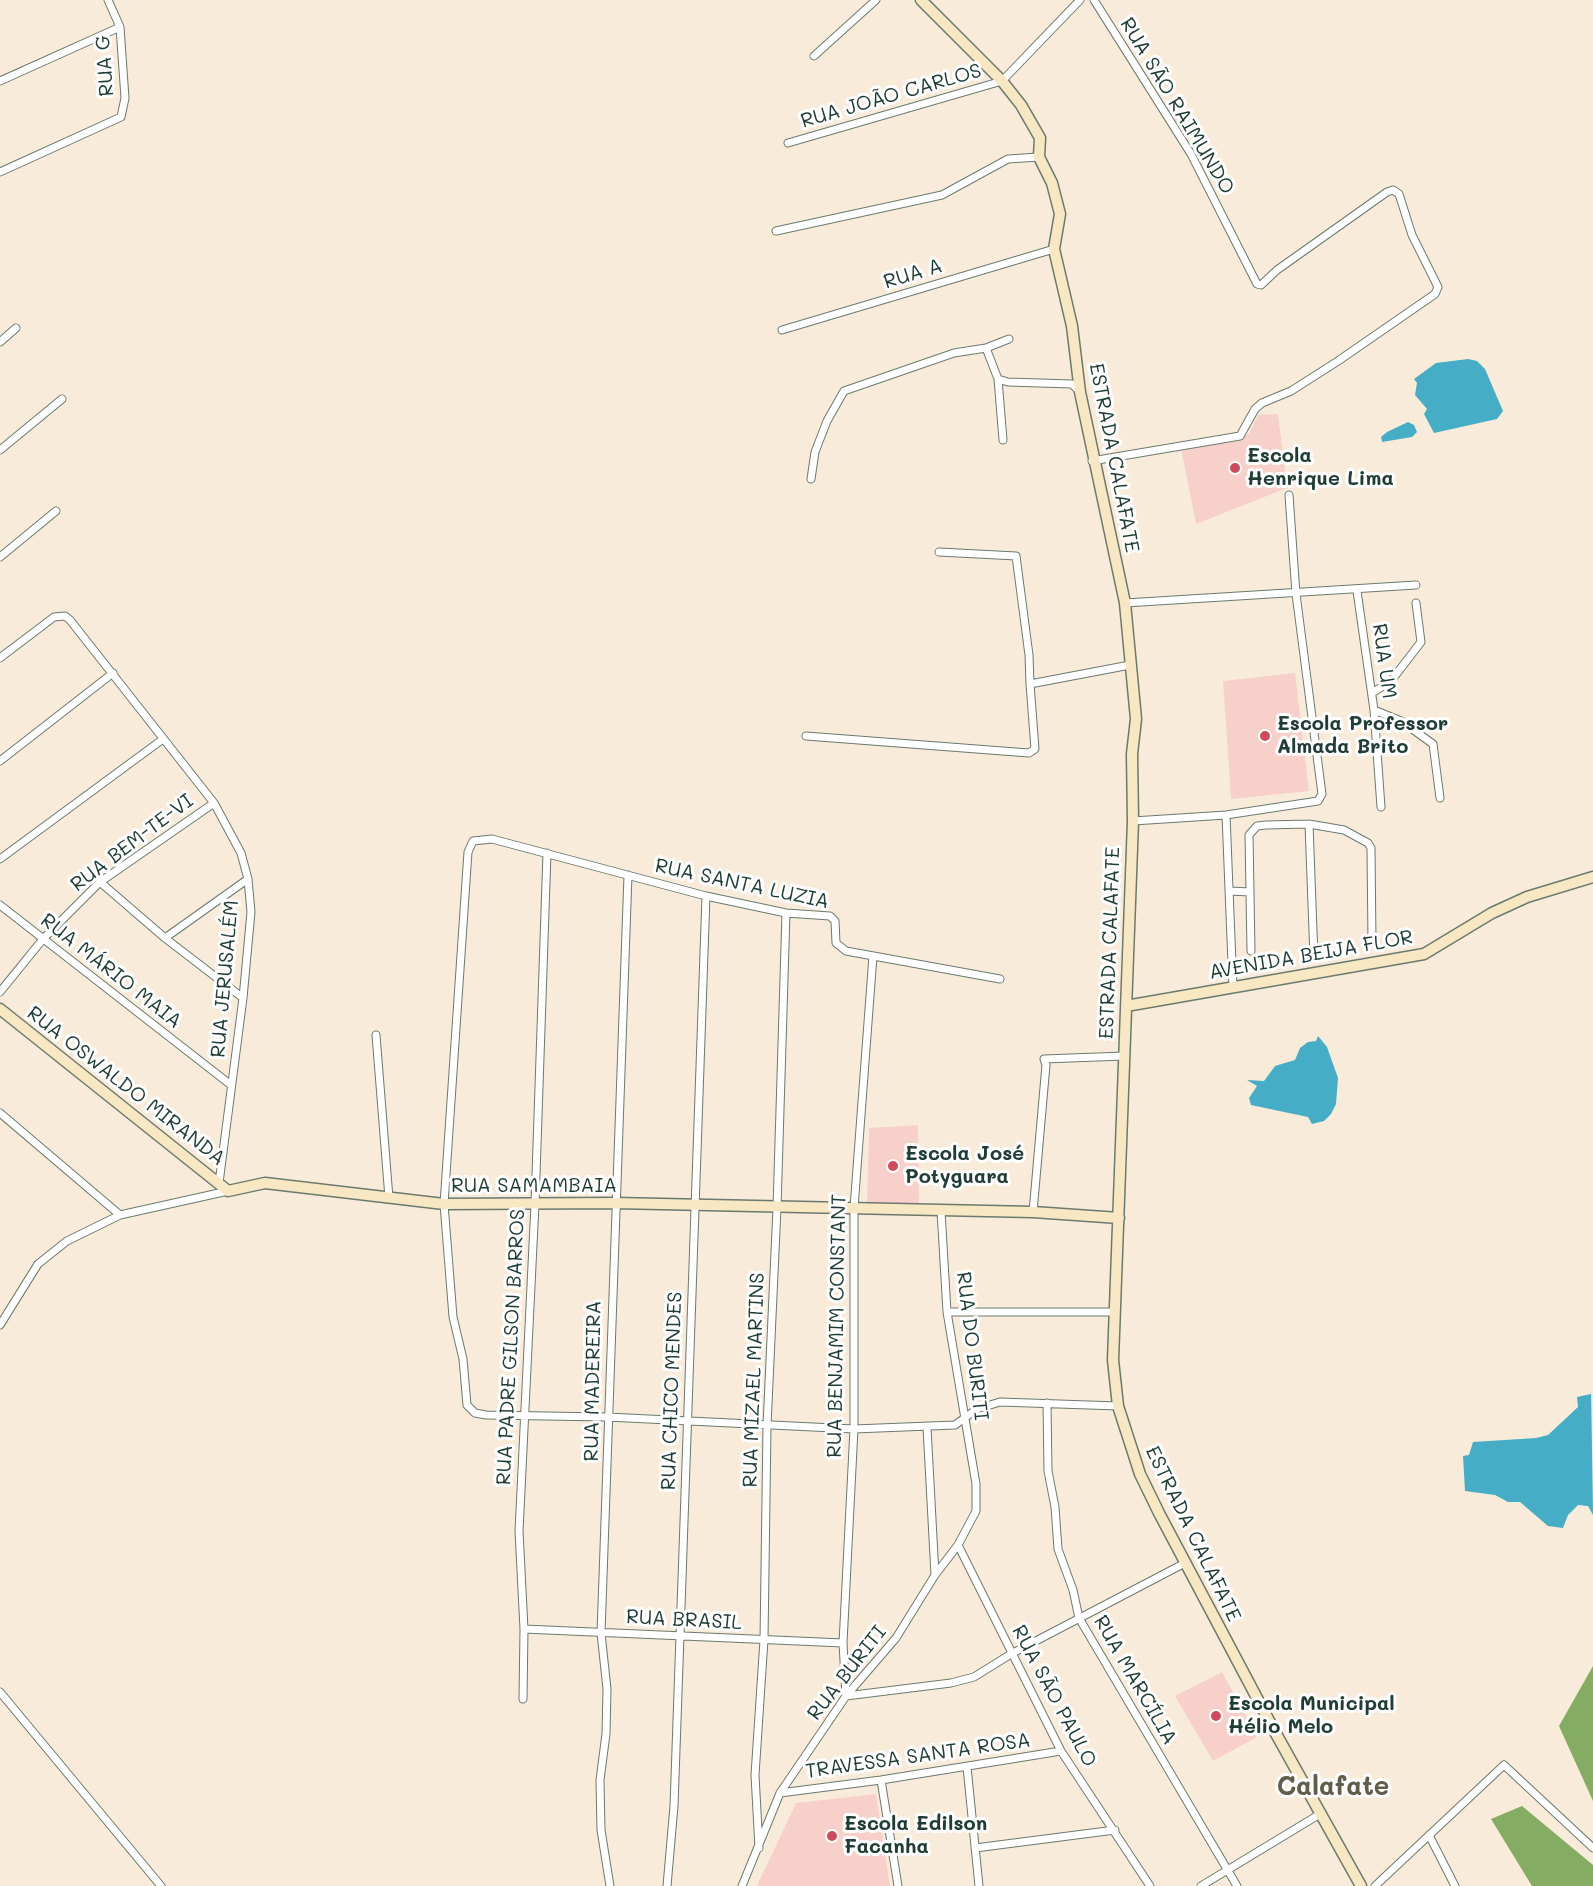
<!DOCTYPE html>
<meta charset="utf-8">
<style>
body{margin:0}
canvas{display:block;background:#f9ebda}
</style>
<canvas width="1593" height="1886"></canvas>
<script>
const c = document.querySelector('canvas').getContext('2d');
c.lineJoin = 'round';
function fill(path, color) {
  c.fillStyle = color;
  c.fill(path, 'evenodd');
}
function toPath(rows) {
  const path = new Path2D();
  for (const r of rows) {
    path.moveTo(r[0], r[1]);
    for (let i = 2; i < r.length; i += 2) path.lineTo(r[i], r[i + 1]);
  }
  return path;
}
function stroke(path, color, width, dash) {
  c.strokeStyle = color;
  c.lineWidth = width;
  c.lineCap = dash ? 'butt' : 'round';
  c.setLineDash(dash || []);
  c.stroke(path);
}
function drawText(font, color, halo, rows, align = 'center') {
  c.font = font + ' Mali,sans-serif';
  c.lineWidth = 6;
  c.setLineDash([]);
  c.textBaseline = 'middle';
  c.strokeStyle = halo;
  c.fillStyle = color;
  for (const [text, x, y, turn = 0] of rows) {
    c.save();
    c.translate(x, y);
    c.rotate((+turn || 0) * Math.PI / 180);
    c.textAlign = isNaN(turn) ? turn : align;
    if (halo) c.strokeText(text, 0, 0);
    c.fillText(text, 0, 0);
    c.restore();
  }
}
fill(toPath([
 [1278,414,1287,488,1196,524,1181,448,1234,441,1249,434,1258,415],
 [1295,673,1309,791,1231,799,1223,681],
 [918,1125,919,1204,867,1206,869,1128],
 [1222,1672,1257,1737,1213,1761,1175,1696],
 [876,1794,890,1886,757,1886,796,1803]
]), '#f7d0ca');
fill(toPath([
 [1593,1666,1593,1801,1559,1726],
 [1522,1806,1593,1865,1593,1886,1532,1886,1491,1819]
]), '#84ac63');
fill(toPath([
 [1468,359,1477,361,1485,369,1503,411,1497,419,1434,433,1424,414,1427,409,1415,395,1417,383,1414,379,1436,363],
 [1408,422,1414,425,1417,432,1412,437,1382,442,1381,437,1387,432],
 [1318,1036,1327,1047,1338,1078,1336,1104,1331,1114,1324,1121,1312,1124,1308,1117,1251,1105,1249,1098,1257,1086,1247,1080,1264,1081,1275,1066,1295,1060,1300,1048,1308,1042,1316,1041],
 [1591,1387,1593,1515,1588,1506,1578,1505,1568,1515,1563,1528,1548,1526,1520,1502,1508,1502,1495,1495,1465,1491,1463,1456,1469,1455,1473,1442,1536,1438,1548,1435,1578,1407,1577,1397,1591,1394]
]), '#45adc5');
const street = toPath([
 [814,56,876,0],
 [0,81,120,27],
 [788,143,1002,81,1080,0],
 [0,172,121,117,125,98,120,27,108,0],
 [776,231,942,195,1008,159,1039,157],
 [782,330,1054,249],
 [0,342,16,328],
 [986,348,1009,339],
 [998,379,1003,440],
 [0,450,62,399],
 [1092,461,1240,436,1255,409,1262,403,1291,391,1338,361,1435,294,1438,287,1412,235,1399,194,1393,190,1387,192,1277,270,1261,285,1257,284,1191,154,1094,0],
 [811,479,815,452,827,421,844,391,954,353,986,348,998,379,1008,382,1072,384,1080,392],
 [939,552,1016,556,1029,655,1030,684],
 [0,557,56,511],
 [1357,591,1374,710,1381,807],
 [1125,603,1416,585],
 [0,658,54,617,65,616,70,620,214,803,241,853,248,879,251,912,243,998,219,1183],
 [1372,693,1391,681,1421,642,1416,603],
 [1374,710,1401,721,1433,744,1440,798],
 [806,736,1029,753,1035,749,1030,684,1130,665],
 [0,761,113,673],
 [1226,815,1233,988],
 [1133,821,1226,815,1318,801,1322,794,1296,594,1289,495],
 [1309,824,1314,958],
 [0,859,163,739],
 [100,882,165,938,243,998],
 [1229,891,1250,892],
 [0,905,231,1085],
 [165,938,248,879],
 [1251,951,1249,835,1257,826,1266,825,1309,824,1344,830,1368,843,1371,848,1372,942],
 [873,956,854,1208,854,1429,843,1643,846,1696,951,1683,974,1677,1011,1654,1185,1563],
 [1000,979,846,951,836,943,835,921,830,916,786,913,706,896,492,839,473,841,468,852,444,1204,453,1317,463,1359,467,1405,475,1413,486,1415,607,1417,854,1429,955,1425,977,1409,1000,1402,1118,1406],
 [0,992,43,939,100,882,214,803],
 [376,1035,389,1198],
 [0,1113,120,1215],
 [1033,1212,1046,1065,1044,1059,1124,1056],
 [947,1312,1114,1312],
 [0,1325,38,1264,67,1241,120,1215,228,1191],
 [1047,1403,1048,1471,1055,1507,1058,1549,1073,1590,1079,1618,1237,1886],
 [927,1427,935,1575],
 [958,1545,1061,1751,1150,1886],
 [524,1629,843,1643],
 [0,1692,161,1886],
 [523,1699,524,1629,519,1531,535,1204,547,853],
 [967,1767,979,1886],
 [881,1780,898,1886],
 [780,1793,881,1780,1061,1751],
 [1429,1835,1455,1886],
 [759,1848,755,1775,764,1640,767,1426,777,1208,786,913],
 [975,1848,1115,1830],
 [610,1886,601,1830,600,1780,606,1734,607,1689,601,1633,628,875],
 [667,1886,674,1806,706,896],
 [742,1886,780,1793,846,1696,896,1638,935,1575,958,1545,976,1511,976,1484,947,1312,941,1211],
 [1201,1886,1320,1814],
 [1375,1886,1504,1765,1593,1848]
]);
const secondary = toPath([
 [921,0,1002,81,1021,105,1040,138,1039,157,1052,183,1060,214,1054,249,1072,326,1080,392,1125,603,1136,719,1132,754,1133,821,1113,1360,1118,1406,1140,1474,1159,1513,1275,1732,1361,1886],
 [1126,1006,1424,954,1492,913,1527,897,1593,877],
 [0,1009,228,1191,265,1183,444,1204,615,1203,1033,1212,1119,1218]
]);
stroke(street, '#6b7a6e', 9);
stroke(secondary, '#6b7a6e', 13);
stroke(street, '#fff', 7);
stroke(secondary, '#f8e7c3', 10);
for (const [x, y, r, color] of [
 [1235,468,6,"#d1495b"],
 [1265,736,6,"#d1495b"],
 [893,1166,6,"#d1495b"],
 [1216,1716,6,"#d1495b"],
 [832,1836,6,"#d1495b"]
]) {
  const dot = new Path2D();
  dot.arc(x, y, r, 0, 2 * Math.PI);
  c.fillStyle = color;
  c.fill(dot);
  stroke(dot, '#fff', 2);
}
drawText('20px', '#1f3d34', '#fff', [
 ["RUA G",105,66,-94],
 ["RUA JOÃO CARLOS",891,96,-16],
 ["RUA SÃO RAIMUNDO",1177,106,59],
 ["RUA A",913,274,-17],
 ["ESTRADA CALAFATE",1114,458,79],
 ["RUA UM",1384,661,82],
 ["RUA BEM-TE-VI",132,843,-37],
 ["RUA SANTA LUZIA",742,884,12],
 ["ESTRADA CALAFATE",1110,943,-88],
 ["AVENIDA BEIJA FLOR",1311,955,-10],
 ["RUA MÁRIO MAIA",111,971,38],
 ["RUA JERUSALÉM",225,979,-85],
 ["RUA OSWALDO MIRANDA",126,1086,38],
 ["RUA SAMAMBAIA",534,1186],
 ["RUA BENJAMIM CONSTANT",837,1326,-89],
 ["RUA DO BURITI",972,1346,83],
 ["RUA PADRE GILSON BARROS",511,1347,-87],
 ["RUA MIZAEL MARTINS",754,1380,-88],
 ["RUA MADEREIRA",593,1381,-89],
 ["RUA CHICO MENDES",672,1391,-88],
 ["ESTRADA CALAFATE",1193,1534,64],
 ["RUA BRASIL",684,1620,3],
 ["RUA BURITI",847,1673,-52],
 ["RUA MARCÍLIA",1135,1680,60],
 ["RUA SÃO PAULO",1054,1696,62],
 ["TRAVESSA SANTA ROSA",918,1756,-8]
]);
drawText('bold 20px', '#1f3d34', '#fff', [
 ["Escola",1247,456],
 ["Henrique Lima",1247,479],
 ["Escola Professor",1277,724],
 ["Almada Brito",1277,747],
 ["Escola José",905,1154],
 ["Potyguara",905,1177],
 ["Escola Municipal",1228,1704],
 ["Hélio Melo",1228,1727],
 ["Escola Edilson",844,1824],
 ["Facanha",844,1847]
], 'left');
drawText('bold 26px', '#605d4b', '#fff', [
 ["Calafate",1333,1787]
]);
</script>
